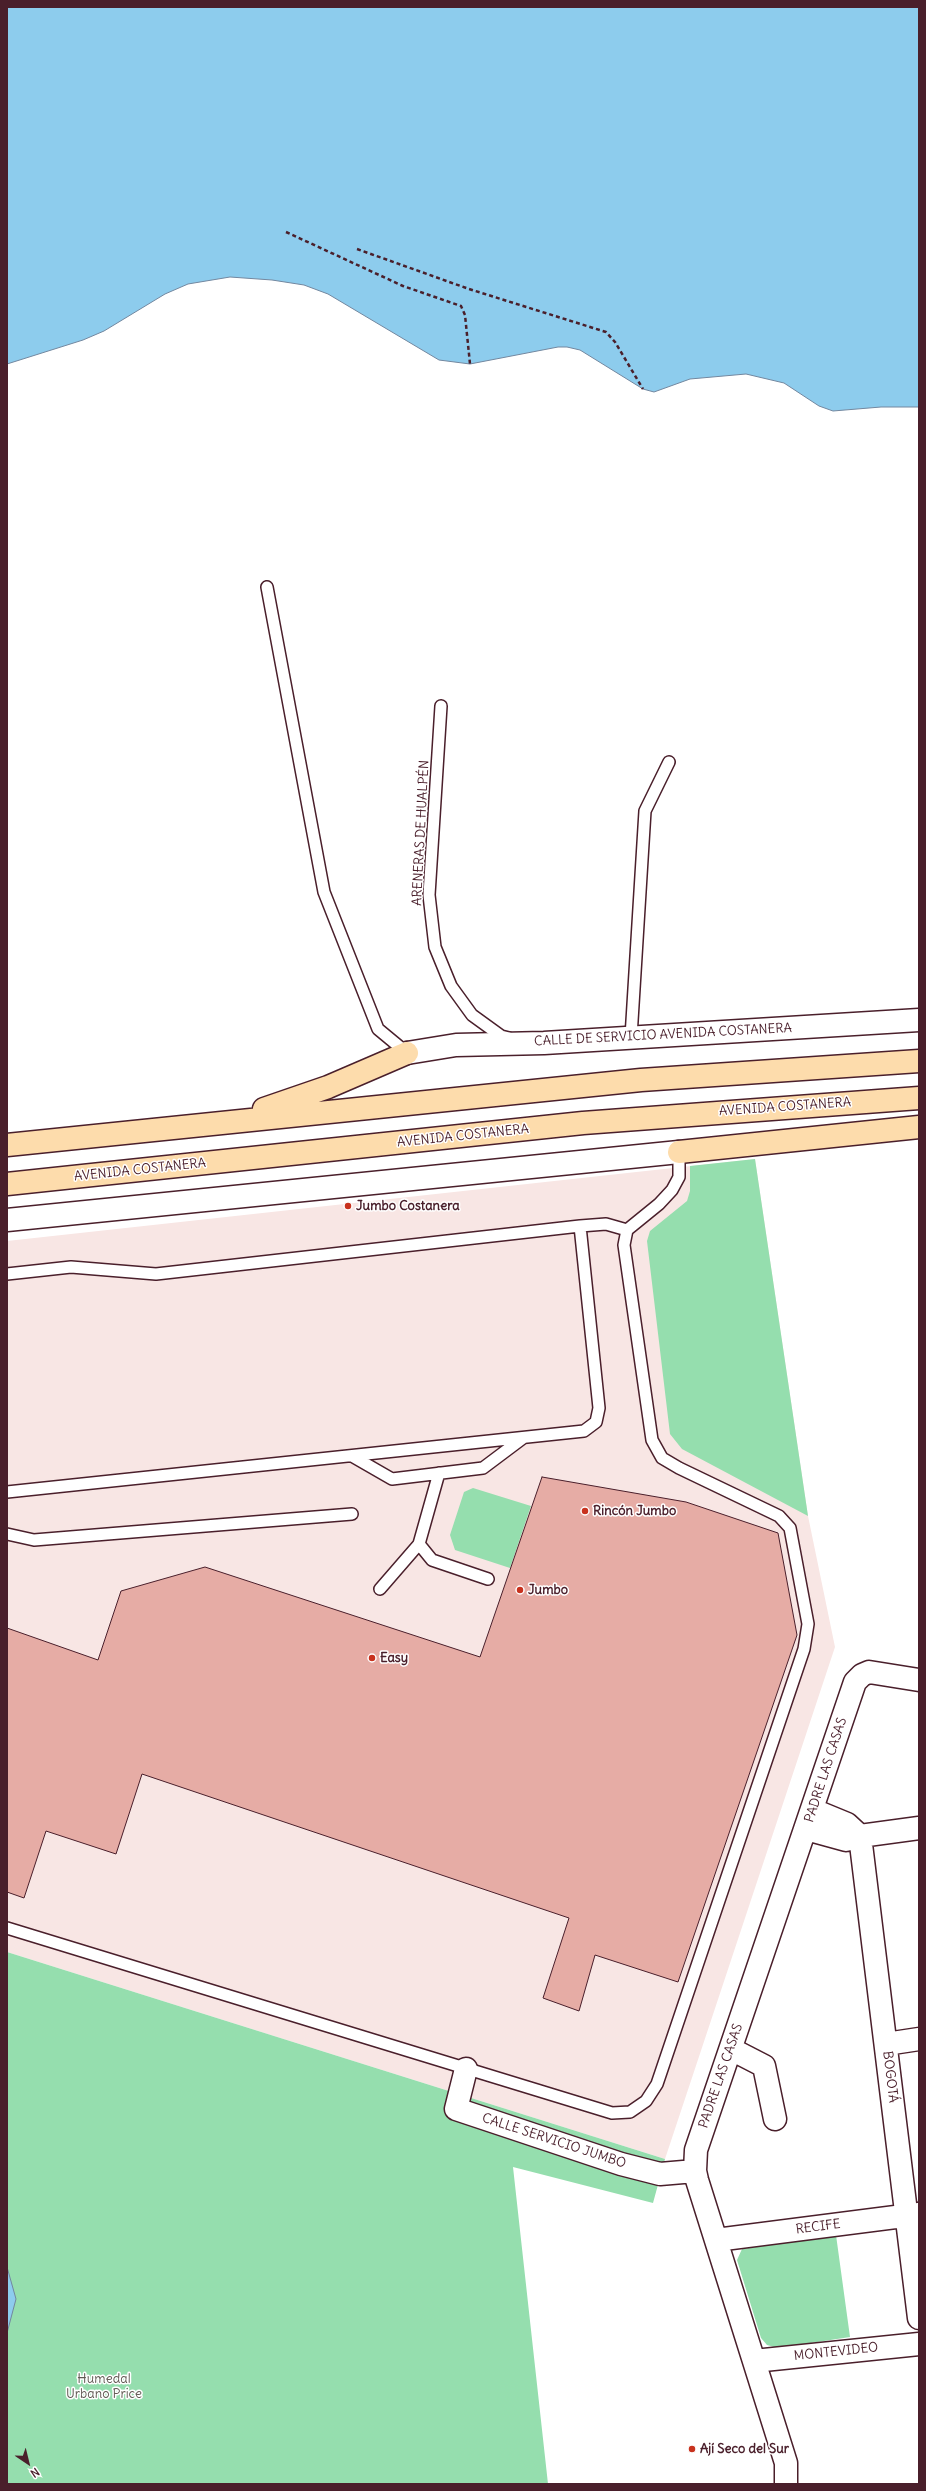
<!DOCTYPE html>
<meta charset="utf-8">
<style>
body{margin:0}
#map{position:relative;width:926px;height:2491px;overflow:hidden;background:#fff;font-family:Delius,sans-serif}
canvas{display:block}
.frame{position:absolute;inset:0;border:8px solid #4a1f2b;pointer-events:none}
.north{position:absolute;left:8px;top:2443px;width:40px;height:40px;-webkit-text-stroke:3px #fff;paint-order:stroke;rotate:145deg;font-size:11px;font-weight:700;line-height:16px;text-align:center;color:#4a1f2b}
.north::after{content:'';display:block;margin:auto;width:14px;height:18px;background:#4a1f2b;clip-path:polygon(50% 0,100% 100%,50% 72%,0 100%)}
</style>
<div id="map">
<canvas width="926" height="2491"></canvas>
<div class="frame"></div>
<div class="north">N</div>
</div>
<script>
const c = document.querySelector('canvas').getContext('2d');
c.lineJoin = 'round';
function fill(path, color) {
  c.fillStyle = color;
  c.fill(path, 'evenodd');
}
function toPath(rows) {
  const path = new Path2D();
  for (const r of rows) {
    path.moveTo(r[0], r[1]);
    for (let i = 2; i < r.length; i += 2) path.lineTo(r[i], r[i + 1]);
  }
  return path;
}
function stroke(path, color, width, dash) {
  c.strokeStyle = color;
  c.lineWidth = width;
  c.lineCap = dash ? 'butt' : 'round';
  c.setLineDash(dash || []);
  c.stroke(path);
}
function drawText(font, color, halo, rows, align = 'center') {
  c.font = font + ' Delius,sans-serif';
  c.lineWidth = 3;
  c.setLineDash([]);
  c.textBaseline = 'middle';
  c.strokeStyle = halo;
  c.fillStyle = color;
  for (const [text, x, y, turn = 0] of rows) {
    c.save();
    c.translate(x, y);
    c.rotate((+turn || 0) * Math.PI / 180);
    c.textAlign = isNaN(turn) ? turn : align;
    if (halo) c.strokeText(text, 0, 0);
    c.fillText(text, 0, 0);
    c.restore();
  }
}
fill(toPath([
 [755,1159,808,1516,835,1647,665,2159,7,1952,7,1241]
]), '#f8e6e4');
fill(toPath([
 [755,1159,808,1516,682,1449,670,1434,647,1241,650,1231,687,1201,690,1191,690,1166],
 [473,1488,531,1506,510,1568,455,1550,450,1535,464,1492],
 [7,1952,665,2159,653,2203,513,2167,548,2484,7,2484],
 [836,2235,850,2337,778,2348,767,2345,761,2338,737,2260,742,2249]
]), '#95deae');
const water = toPath([
 [7,7,919,7,919,407,881,407,833,411,819,406,784,383,746,374,690,379,654,392,643,389,580,350,567,347,558,347,470,364,439,360,328,294,304,285,272,280,230,277,188,284,165,294,104,331,83,340,7,364,7,7],
 [7,2267,16,2299,7,2333,7,2267]
]);
fill(water, '#8dcced');
stroke(water, '#72879f', 1);
const building = toPath([
 [542,1477,686,1502,778,1533,797,1635,678,1982,595,1955,579,2011,543,1998,569,1918,142,1774,116,1854,46,1831,24,1898,7,1892,7,1628,98,1660,121,1591,205,1567,480,1657,542,1477]
]);
fill(building, '#e6aca5');
stroke(building, '#4a1f2b', 1);
const service = toPath([
 [267,587,324,892,378,1029,407,1053],
 [441,706,429,895,435,947,451,986,472,1015,501,1036,509,1038],
 [631,1037,645,811,669,762],
 [7,1274,71,1267,156,1274,580,1226,606,1224,627,1230],
 [352,1456,392,1479,483,1468,523,1438],
 [7,1492,584,1431,596,1422,599,1408,580,1226],
 [7,1534,34,1540,352,1514],
 [419,1544,432,1560,488,1579],
 [380,1589,419,1544,439,1473],
 [7,1928,612,2113,630,2112,646,2101,657,2084,804,1649,808,1624,790,1528,779,1516,679,1468,662,1458,652,1440,624,1245,627,1230,659,1204,672,1190,679,1177,679,1152]
]);
const minor = toPath([
 [407,1053,456,1045,544,1043,919,1020],
 [7,1220,679,1152],
 [813,1810,847,1824,860,1836,919,2318],
 [806,1829,846,1840,860,1836,919,1828],
 [886,2044,919,2039],
 [731,2049,764,2066,775,2119],
 [466,2069,456,2109,621,2164,660,2174,695,2171],
 [716,2240,919,2214],
 [754,2361,919,2344],
 [786,2484,786,2463,697,2180,695,2171,696,2150,855,1682,862,1675,869,1672,919,1680]
]);
const primary = toPath([
 [264,1109,328,1087,407,1053],
 [7,1145,641,1080,919,1061],
 [679,1152,919,1127],
 [7,1184,583,1123,919,1098]
]);
stroke(service, '#4a1f2b', 14);
stroke(minor, '#4a1f2b', 25);
stroke(primary, '#4a1f2b', 25);
stroke(toPath([
 [286,232,403,286,461,306,465,315,470,364],
 [357,249,469,289,606,332,615,342,643,389]
]), '#4a1f2b', 2.5, [4, 3]);
stroke(service, '#fff', 11);
stroke(minor, '#fff', 22);
stroke(primary, '#fddcac', 22);
for (const [x, y, r, color] of [
 [348,1206,4,"#c8321e"],
 [585,1511,4,"#c8321e"],
 [520,1590,4,"#c8321e"],
 [372,1658,4,"#c8321e"],
 [692,2449,4,"#c8321e"]
]) {
  const dot = new Path2D();
  dot.arc(x, y, r, 0, 2 * Math.PI);
  c.fillStyle = color;
  c.fill(dot);
  stroke(dot, '#fff', 1.5);
}
drawText('13px', '#4a1f2b', '#fff', [
 ["ARENERAS DE HUALPÉN",421,833,-87],
 ["CALLE DE SERVICIO AVENIDA COSTANERA",663,1035,-3],
 ["AVENIDA COSTANERA",785,1107,-4],
 ["AVENIDA COSTANERA",463,1136,-6],
 ["AVENIDA COSTANERA",140,1170,-6],
 ["PADRE LAS CASAS",826,1770,-72],
 ["PADRE LAS CASAS",721,2076,-71],
 ["BOGOTÁ",890,2077,83],
 ["CALLE SERVICIO JUMBO",554,2141,18],
 ["RECIFE",818,2227,-7],
 ["MONTEVIDEO",836,2352,-6]
]);
drawText('bold 13px', '#4a1f2b', '#fff', [
 ["Jumbo Costanera",356,1206],
 ["Rincón Jumbo",593,1511],
 ["Jumbo",528,1590],
 ["Easy",380,1658],
 ["Ají Seco del Sur",700,2449]
], 'left');
drawText('13px', '#605852', '#fff', [
 ["Humedal",104,2379],
 ["Urbano Price",104,2394]
]);
</script>
